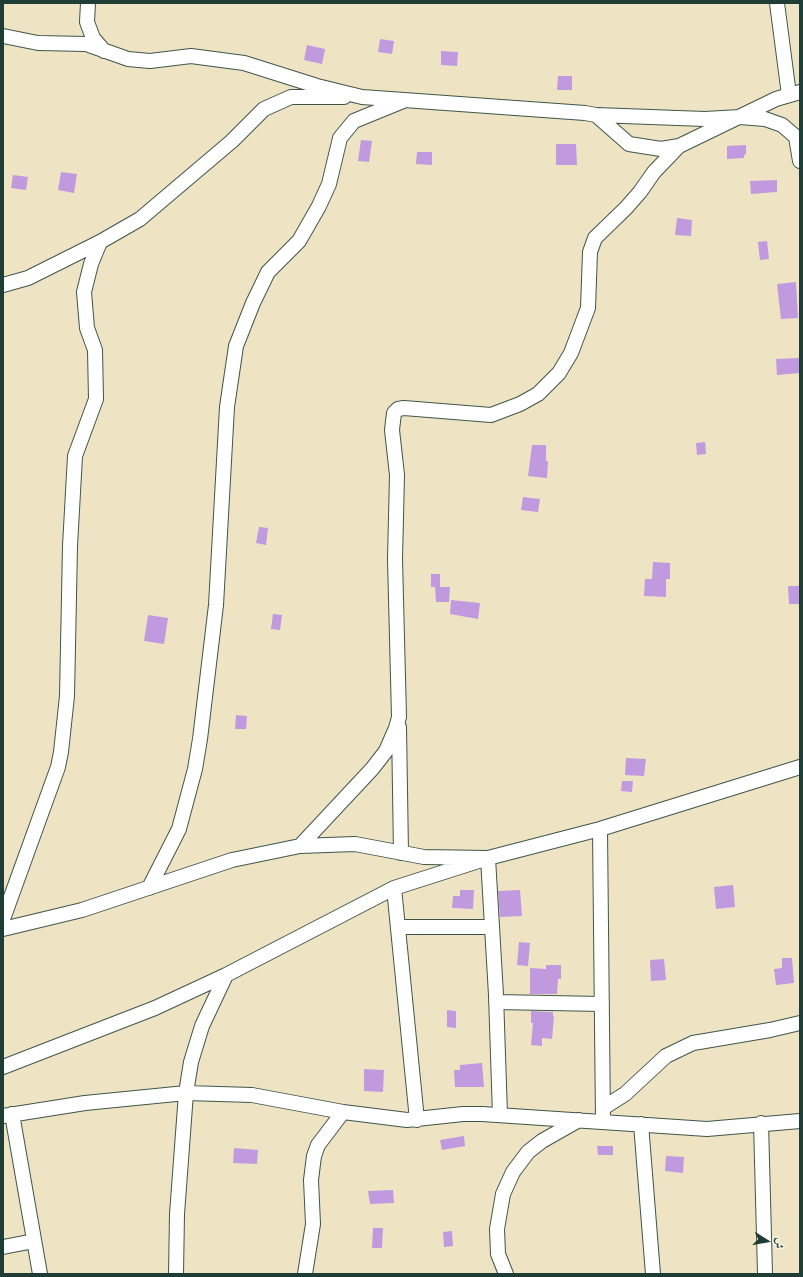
<!DOCTYPE html>
<meta charset="utf-8">
<style>
body{margin:0}
#map{position:relative;width:803px;height:1277px;overflow:hidden;background:#eee4c4;font-family:"Sorts Mill Goudy",Amiri,serif}
canvas{display:block}
.frame{position:absolute;inset:0;border:4px solid #1f3d34;pointer-events:none}
.north{position:absolute;left:747px;top:1221px;width:40px;height:40px;-webkit-text-stroke:3px #fcf5e5;paint-order:stroke;rotate:101deg;font-size:11px;font-weight:700;line-height:16px;text-align:center;color:#1f3d34}
.north::after{content:'';display:block;margin:auto;width:14px;height:18px;background:#1f3d34;clip-path:polygon(50% 0,100% 100%,50% 72%,0 100%)}
</style>
<div id="map">
<canvas width="803" height="1277"></canvas>
<div class="frame"></div>
<div class="north">ش</div>
</div>
<script>
const c = document.querySelector('canvas').getContext('2d');
c.lineJoin = 'round';
function fill(path, color) {
  c.fillStyle = color;
  c.fill(path, 'evenodd');
}
function toPath(rows) {
  const path = new Path2D();
  for (const r of rows) {
    path.moveTo(r[0], r[1]);
    for (let i = 2; i < r.length; i += 2) path.lineTo(r[i], r[i + 1]);
  }
  return path;
}
function stroke(path, color, width, dash) {
  c.strokeStyle = color;
  c.lineWidth = width;
  c.lineCap = dash ? 'butt' : 'round';
  c.setLineDash(dash || []);
  c.stroke(path);
}
fill(toPath([
 [380,39,394,41,392,54,378,52],
 [307,45,325,49,322,64,304,60],
 [441,51,458,52,457,66,441,65],
 [558,76,572,76,572,90,557,90],
 [361,140,372,141,369,162,358,161],
 [556,144,576,144,577,165,556,165],
 [746,145,746,154,744,155,744,158,727,159,727,146],
 [417,152,432,152,432,165,416,164],
 [61,172,77,174,74,193,58,190],
 [13,175,28,177,26,190,11,188],
 [777,180,777,192,751,194,750,181],
 [677,218,692,220,691,236,675,235],
 [767,241,769,259,760,260,758,242],
 [796,282,798,318,781,319,777,284],
 [800,358,800,373,777,375,776,359],
 [705,442,706,454,697,455,696,443],
 [532,445,546,445,546,461,548,461,547,478,528,476],
 [523,497,540,499,538,512,521,510],
 [259,527,268,528,266,545,256,543],
 [653,562,670,563,670,579,666,579,666,597,644,596,645,579,652,579],
 [431,574,440,574,440,587,450,587,449,602,436,602,435,587,431,587],
 [788,586,800,586,800,604,789,604],
 [451,600,480,603,478,619,450,614],
 [273,614,282,615,280,630,271,629],
 [148,615,168,618,164,644,144,641],
 [236,715,247,716,246,729,235,729],
 [626,758,646,759,644,776,625,775],
 [622,781,633,781,632,792,621,791],
 [733,885,735,907,716,909,714,887],
 [460,890,474,890,473,909,452,908,453,896,460,896],
 [520,890,522,916,500,917,498,891],
 [519,942,530,943,528,966,517,965],
 [782,958,792,958,794,983,776,985,774,969,782,968],
 [664,959,666,980,651,981,650,960],
 [546,965,561,965,561,979,558,979,557,994,530,994,530,968,546,969],
 [447,1010,456,1011,456,1028,447,1027],
 [531,1011,553,1012,553,1016,554,1016,552,1039,542,1038,542,1046,531,1045,533,1023,531,1023],
 [482,1063,484,1087,455,1087,454,1070,460,1070,460,1065],
 [364,1069,384,1070,383,1092,364,1091],
 [464,1136,465,1146,442,1150,440,1140],
 [597,1146,613,1146,613,1155,598,1155],
 [234,1148,258,1150,257,1164,233,1163],
 [666,1156,684,1157,683,1173,665,1171],
 [393,1190,394,1203,370,1204,368,1191],
 [373,1228,383,1228,382,1248,372,1248],
 [452,1231,453,1246,444,1247,443,1232]
]), '#c099df');
const minor = toPath([
 [88,3,87,22,93,38,104,51],
 [777,3,789,95],
 [3,36,38,43,86,44,128,59,150,61,191,56,244,63,317,86,362,97,585,113,596,115,629,144,661,149,679,146,776,99,800,92],
 [596,115,705,119,740,117,765,119,782,125,796,137,800,161],
 [3,285,28,278,100,242,140,219,232,141,264,109,291,97,344,97],
 [399,727,401,853],
 [600,829,603,1122],
 [300,846,372,769,386,751,396,728,399,717,395,559,397,475,392,430,394,413,398,409,404,408,491,415,520,404,538,394,559,373,571,353,588,308,590,252,595,238,626,208,640,192,654,172,679,146],
 [149,888,179,829,195,769,200,739,216,605,227,407,236,346,253,303,268,272,299,241,319,206,329,184,340,138,354,121,403,101],
 [394,888,417,1120],
 [3,919,58,767,61,752,67,696,70,546,75,456,96,399,95,350,87,328,84,292,91,264,100,242],
 [398,927,491,927],
 [3,929,82,910,232,860,300,846,355,844,424,857,488,858,496,995,500,1115],
 [496,1002,602,1004],
 [3,1067,155,1008,226,975,394,888,488,858,600,829,800,767],
 [603,1108,625,1094,666,1056,693,1043,770,1030,800,1023],
 [12,1114,40,1274],
 [3,1116,85,1103,186,1093,252,1095,343,1112,407,1120,463,1114,482,1114,707,1129,800,1121],
 [761,1123,765,1274],
 [641,1124,653,1274],
 [3,1247,34,1241],
 [176,1274,177,1214,186,1093,191,1062,202,1026,226,975],
 [305,1274,313,1224,311,1180,314,1156,318,1145,343,1112],
 [506,1274,498,1254,497,1229,503,1194,513,1172,528,1152,542,1141,579,1120]
]);
stroke(minor, '#3e564a', 16);
stroke(minor, '#fff', 14);
</script>
